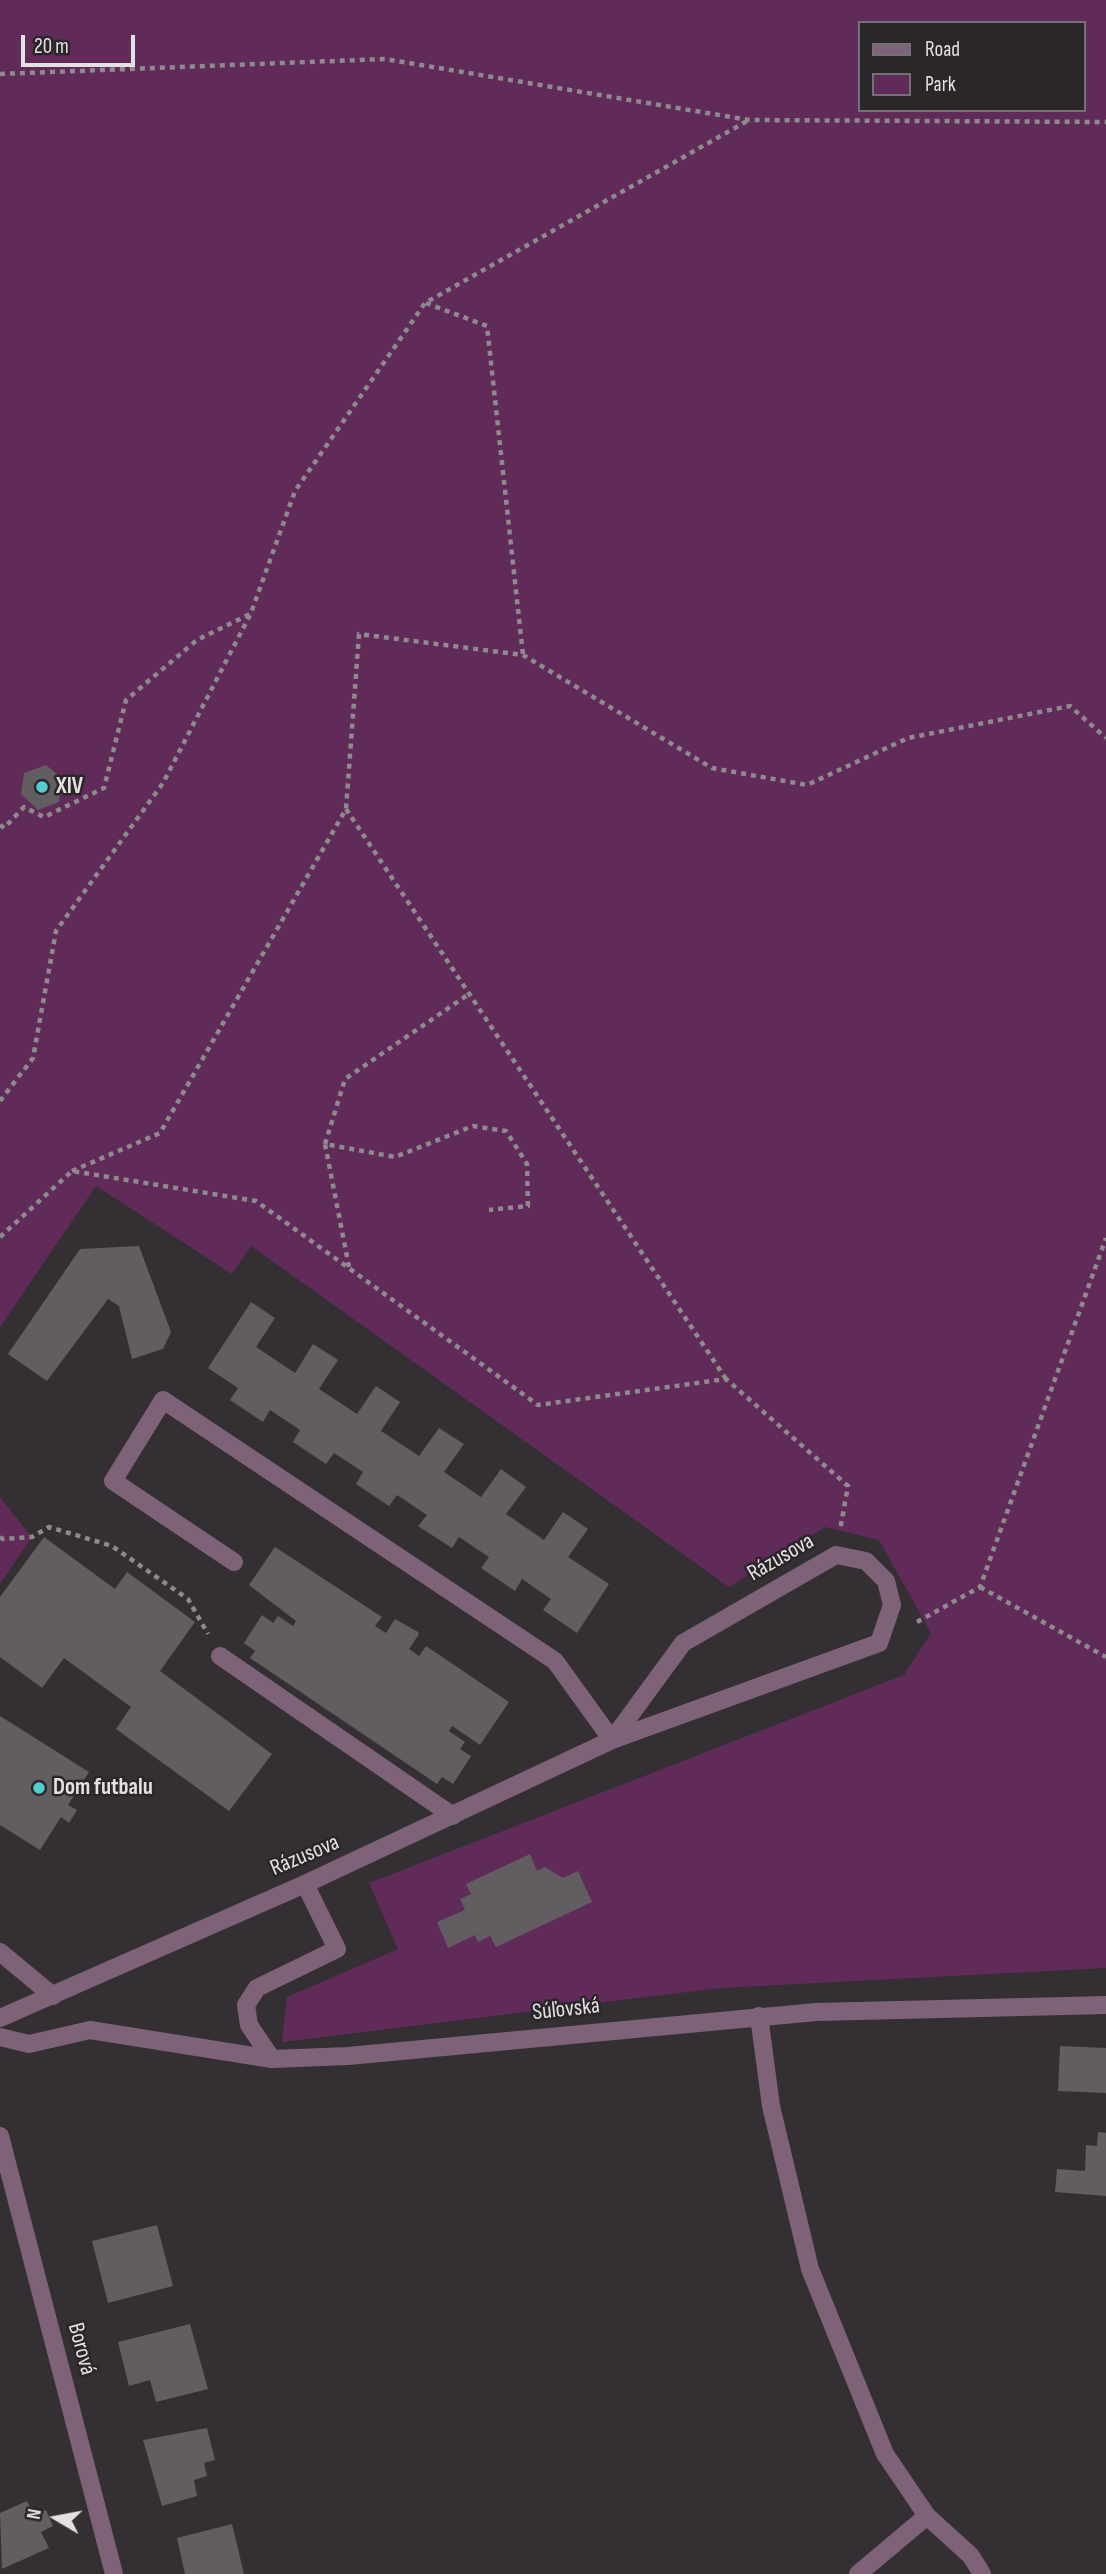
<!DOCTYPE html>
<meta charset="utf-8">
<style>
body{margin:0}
#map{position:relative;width:1106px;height:2574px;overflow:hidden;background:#342f33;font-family:"Sofia Sans Condensed",sans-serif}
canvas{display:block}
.legend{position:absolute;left:858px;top:21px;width:228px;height:91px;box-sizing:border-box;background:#2a2629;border:2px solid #747174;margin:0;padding:9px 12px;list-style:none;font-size:21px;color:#e4e1e4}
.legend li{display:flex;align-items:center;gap:14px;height:35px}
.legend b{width:35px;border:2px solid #747174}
.north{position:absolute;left:21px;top:2483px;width:70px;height:70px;-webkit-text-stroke:5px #2a2629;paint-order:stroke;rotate:280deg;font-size:19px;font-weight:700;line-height:28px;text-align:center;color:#e4e1e4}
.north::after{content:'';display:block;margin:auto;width:24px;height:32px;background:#e4e1e4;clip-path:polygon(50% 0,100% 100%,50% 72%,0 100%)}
.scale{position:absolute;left:21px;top:35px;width:114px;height:32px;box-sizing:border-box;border:4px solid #e4e1e4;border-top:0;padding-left:9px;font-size:21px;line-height:24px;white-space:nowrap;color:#e4e1e4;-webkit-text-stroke:5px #2a2629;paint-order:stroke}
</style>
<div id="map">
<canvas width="1106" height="2574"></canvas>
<ul class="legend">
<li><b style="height:9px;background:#7e6378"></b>Road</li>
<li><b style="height:19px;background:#612b59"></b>Park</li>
</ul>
<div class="north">N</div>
<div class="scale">20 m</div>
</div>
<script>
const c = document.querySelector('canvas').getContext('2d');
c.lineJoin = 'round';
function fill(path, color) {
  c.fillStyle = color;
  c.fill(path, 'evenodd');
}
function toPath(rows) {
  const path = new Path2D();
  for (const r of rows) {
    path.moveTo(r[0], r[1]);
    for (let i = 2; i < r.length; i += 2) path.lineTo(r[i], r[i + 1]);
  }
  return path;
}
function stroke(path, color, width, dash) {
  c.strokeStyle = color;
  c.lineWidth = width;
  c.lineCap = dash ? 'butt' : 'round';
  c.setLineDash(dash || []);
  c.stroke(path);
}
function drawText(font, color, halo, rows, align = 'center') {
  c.font = font + ' "Sofia Sans Condensed",sans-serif';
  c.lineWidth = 5;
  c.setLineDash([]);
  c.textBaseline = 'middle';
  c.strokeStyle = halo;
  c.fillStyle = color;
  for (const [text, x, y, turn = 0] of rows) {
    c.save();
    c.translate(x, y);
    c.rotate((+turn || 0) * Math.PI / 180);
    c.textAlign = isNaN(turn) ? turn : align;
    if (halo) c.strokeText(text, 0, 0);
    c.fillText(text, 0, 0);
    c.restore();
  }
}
fill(toPath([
 [0,0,1106,0,1106,1968,720,1988,282,2042,287,1997,398,1949,369,1883,904,1675,931,1633,879,1540,825,1527,729,1587,251,1246,232,1274,96,1186,0,1327],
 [859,23,1083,23,1083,110,859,110],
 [0,1497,32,1537,0,1584]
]), '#612b59');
fill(toPath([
 [46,765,63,779,59,802,38,810,21,794,24,773],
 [139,1246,171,1332,163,1349,132,1359,119,1306,108,1299,47,1381,8,1354,80,1249],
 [251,1302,275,1318,256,1347,295,1373,313,1344,338,1360,319,1389,357,1414,376,1386,400,1402,381,1431,419,1456,439,1428,464,1444,444,1472,481,1497,501,1469,526,1487,506,1514,544,1540,563,1512,588,1529,568,1557,609,1584,577,1633,543,1610,551,1599,522,1579,515,1591,481,1568,489,1557,459,1537,452,1548,418,1526,427,1515,397,1495,389,1506,356,1484,363,1472,334,1453,326,1464,293,1442,300,1430,270,1410,263,1422,230,1400,238,1388,208,1368],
 [44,1537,115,1589,127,1572,195,1622,160,1671,272,1754,229,1811,116,1729,131,1707,64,1658,42,1688,0,1657,0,1597],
 [275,1547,382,1617,375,1626,386,1633,395,1619,418,1632,419,1634,409,1649,419,1656,426,1646,509,1702,480,1745,452,1726,449,1731,465,1742,460,1749,471,1756,453,1784,442,1777,437,1784,250,1658,255,1651,244,1643,262,1615,273,1623,278,1616,293,1626,296,1621,249,1585],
 [0,1716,89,1772,68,1805,77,1810,69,1823,61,1817,40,1850,0,1825],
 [530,1854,537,1871,545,1867,563,1878,578,1871,592,1902,496,1947,490,1936,478,1942,475,1935,448,1948,437,1922,465,1910,460,1899,471,1894,466,1884],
 [1060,2046,1106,2048,1106,2093,1058,2091],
 [1098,2132,1106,2133,1106,2196,1055,2192,1057,2169,1085,2171,1086,2145,1097,2146],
 [157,2225,173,2286,108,2303,92,2241],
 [190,2324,208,2389,156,2402,150,2380,129,2386,118,2342],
 [207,2428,215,2460,204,2463,207,2476,194,2480,197,2496,162,2506,143,2440],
 [27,2501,34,2515,46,2510,53,2526,41,2532,49,2548,2,2569,0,2513],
 [232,2524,244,2574,185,2574,177,2538]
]), '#625d61');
stroke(toPath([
 [0,74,385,59,749,120,1106,122],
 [426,303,487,326,523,655],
 [346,809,726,1379],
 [0,825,4,828,24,807,44,817,104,788,126,700,197,640,250,614],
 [0,1101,33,1058,56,931,163,783,251,613,295,491,425,303,749,120],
 [325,1144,345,1079,469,994],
 [72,1171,160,1133,346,809,359,634,523,655,712,768,807,785,908,738,1070,706,1106,738],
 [0,1237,72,1171,256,1201,538,1405,726,1379,848,1486,840,1530],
 [349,1267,325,1144,395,1157,473,1126,506,1131,527,1164,528,1206,489,1210],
 [0,1537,3,1539,32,1537,49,1527,112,1546,188,1599,208,1634],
 [980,1587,1106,1657],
 [917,1622,980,1587,1106,1238]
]), '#8e8a8d', 4.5, [5, 5]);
stroke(toPath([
 [759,2016,771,2106,810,2269,885,2454,927,2516,971,2556,982,2574],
 [858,2574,927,2516]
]), '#7e6378', 18);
stroke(toPath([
 [220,1656,453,1816],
 [305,1884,337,1949,257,1988,246,2005,249,2025,272,2059,348,2056,816,2012,1106,2005],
 [0,1952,53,1996],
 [0,2018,305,1884,612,1740,683,1643,836,1555,866,1561,886,1581,892,1605,879,1643,612,1740,555,1661,163,1400,113,1481,234,1562],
 [0,2037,29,2044,90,2030,272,2059],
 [0,2136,114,2574]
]), '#7e6378', 18);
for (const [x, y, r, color] of [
 [42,787,7,"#52cdcf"],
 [39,1788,7,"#52cdcf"]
]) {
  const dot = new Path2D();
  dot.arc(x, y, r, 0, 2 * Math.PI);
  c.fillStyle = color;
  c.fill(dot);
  stroke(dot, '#2a2629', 2.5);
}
drawText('bold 23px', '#e4e1e4', '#2a2629', [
 ["XIV",56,787],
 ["Dom futbalu",53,1788]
], 'left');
drawText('23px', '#e4e1e4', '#2a2629', [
 ["Rázusova",781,1558,-30],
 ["Rázusova",305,1856,-23],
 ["Súľovská",566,2010,-6],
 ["Borová",81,2349,75]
]);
</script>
